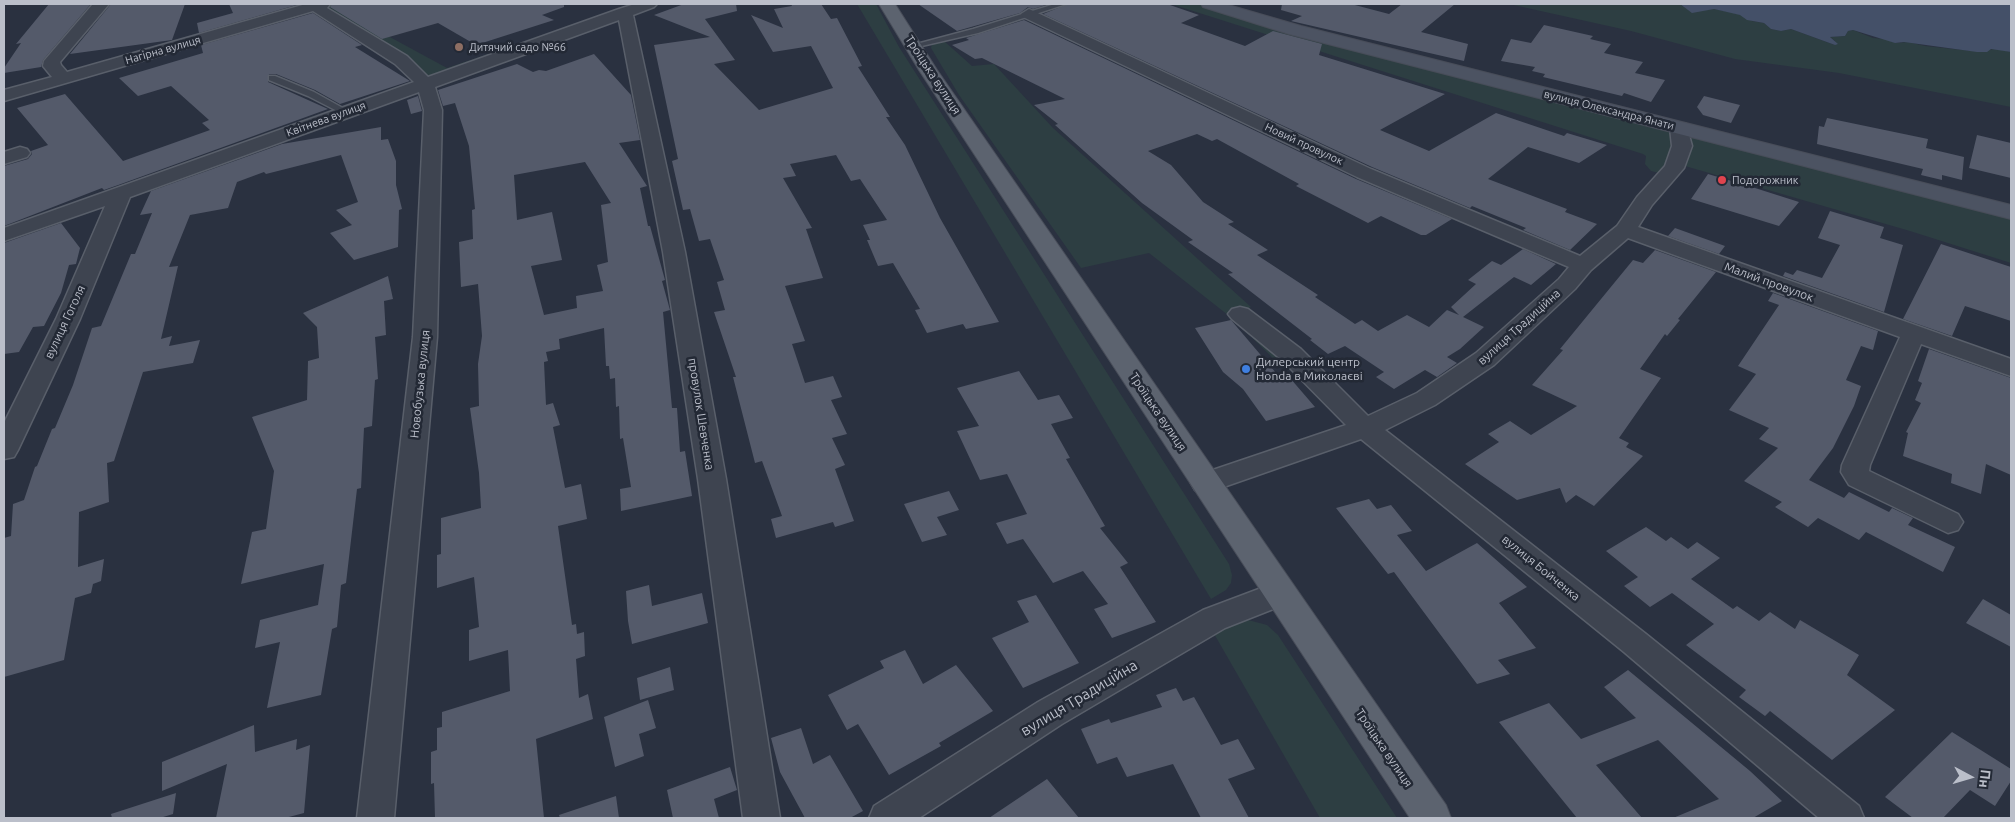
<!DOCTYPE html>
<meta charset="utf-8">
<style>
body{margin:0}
#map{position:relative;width:2015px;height:822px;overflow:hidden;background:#2a3140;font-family:Ubuntu,sans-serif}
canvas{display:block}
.frame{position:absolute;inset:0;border:5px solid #bbbfca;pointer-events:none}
.north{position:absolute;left:1945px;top:752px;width:50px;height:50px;-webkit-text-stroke:4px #232935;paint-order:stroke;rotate:96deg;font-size:14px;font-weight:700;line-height:20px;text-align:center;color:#bbbfca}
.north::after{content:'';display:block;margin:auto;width:18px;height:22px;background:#bbbfca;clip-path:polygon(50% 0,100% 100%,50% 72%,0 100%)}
</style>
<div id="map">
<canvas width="2015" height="822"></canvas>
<div class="frame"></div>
<div class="north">Пн</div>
</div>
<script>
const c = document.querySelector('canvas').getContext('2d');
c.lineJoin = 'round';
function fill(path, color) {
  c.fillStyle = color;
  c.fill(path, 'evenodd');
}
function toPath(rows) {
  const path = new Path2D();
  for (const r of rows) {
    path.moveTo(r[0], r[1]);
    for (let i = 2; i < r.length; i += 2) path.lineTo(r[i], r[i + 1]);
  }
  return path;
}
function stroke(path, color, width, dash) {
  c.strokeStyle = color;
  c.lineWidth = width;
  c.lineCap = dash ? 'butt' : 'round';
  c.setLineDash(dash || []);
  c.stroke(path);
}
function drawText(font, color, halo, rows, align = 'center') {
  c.font = font + ' Ubuntu,sans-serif';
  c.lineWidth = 5;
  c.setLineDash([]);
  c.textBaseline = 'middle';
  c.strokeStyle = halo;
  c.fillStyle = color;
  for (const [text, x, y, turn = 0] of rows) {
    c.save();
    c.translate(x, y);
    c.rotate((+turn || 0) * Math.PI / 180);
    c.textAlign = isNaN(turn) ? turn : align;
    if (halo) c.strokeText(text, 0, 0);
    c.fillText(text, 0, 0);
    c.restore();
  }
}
fill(toPath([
 [329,4,447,68,634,4,642,4,436,78,427,78,325,10,325,5],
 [857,4,876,4,899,47,1229,564,1232,575,1231,583,1226,590,1211,599],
 [1171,4,1198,4,1292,32,1668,130,1674,135,1674,158,1659,173,1651,171,1645,164,1646,156,1643,154],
 [1509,4,1680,4,1690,11,1714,9,1744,15,1752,21,1764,23,1771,29,1781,31,1791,29,1835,45,1835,41,1830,37,1845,36,1848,31,1853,30,1873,38,1885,39,1897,43,1908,42,1925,46,1972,51,1996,49,2011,52,2011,107,1839,73,1735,59,1631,31],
 [944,41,972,66,994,64,1053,128,1251,307,1236,314,1290,366,1280,365,1233,319,1149,253,1081,268,959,95,931,48,932,44],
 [1686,136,1699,136,2011,216,2011,263,1910,231,1685,166,1688,156],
 [1237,617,1267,625,1278,635,1397,818,1320,818,1213,632]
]), '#2d3e42');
fill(toPath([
 [1680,4,2011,4,2011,52,1991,49,1987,52,1977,52,1904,42,1895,43,1853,30,1848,31,1845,36,1830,37,1838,44,1835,45,1791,29,1781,31,1771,29,1764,23,1747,20,1740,15,1714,9,1692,13]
]), '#445068');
fill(toPath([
 [49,4,90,5,43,60,41,67,4,73,4,68,21,43,16,44],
 [111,4,185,4,172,40,70,54],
 [229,4,300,4,199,33,197,23,233,13],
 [332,4,564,4,564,7,542,15,554,20,476,45,438,23,382,39,330,7],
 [684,4,736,4,737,11,705,19,735,60,714,64,759,110,833,88,811,46,773,52,751,15,783,28,774,9,792,6,791,4,821,4,831,19,837,18,862,66,858,67,890,117,886,117,905,145,940,218,999,322,966,329,963,324,927,333,915,310,920,309,893,263,878,266,867,240,870,240,863,225,887,220,860,179,851,181,836,155,790,164,796,176,783,178,812,228,806,229,823,278,785,286,805,341,792,344,805,383,833,376,842,397,831,400,847,434,832,438,845,465,835,469,854,521,835,527,833,522,776,538,771,519,782,516,762,461,755,463,733,377,736,377,714,312,725,310,717,282,724,280,710,239,699,241,690,209,683,210,672,161,678,159,654,45,710,37,654,15],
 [918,4,1049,4,1033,9,1028,7,1020,13,957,31],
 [1068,4,1167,4,1199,15,1181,23,1245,46,1273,31,1322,44,1319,55,1445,94,1380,130,1429,151,1496,113,1564,136,1567,133,1607,145,1579,163,1528,147,1488,179,1567,209,1565,212,1597,224,1570,250,1523,230,1526,228,1472,206,1470,208,1372,167,1043,14],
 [1282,4,1351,4,1389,14,1402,4,1455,4,1421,32,1468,44,1464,61,1291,21,1302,16,1281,10],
 [313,13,362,45,355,47,410,81,340,104,315,90,276,74,269,74,268,82,328,109,121,184,104,190,102,188,4,226,4,166,28,159,32,154,31,151,48,145,17,108,65,94,123,161,210,130,202,123,209,120,171,86,138,96,119,78,203,53,201,45],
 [1024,20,1356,179,1452,219,1426,235,1421,235,1381,216,1368,223,1296,186,1299,184,1217,139,1212,141,1197,134,1148,151,1171,165,1203,202,1234,222,1228,224,1268,250,1257,255,1318,295,1315,297,1355,324,1362,320,1378,331,1407,315,1429,327,1447,310,1459,315,1451,307,1476,284,1468,280,1492,261,1501,265,1523,249,1556,264,1531,285,1514,277,1463,317,1484,327,1460,349,1447,357,1457,363,1437,377,1425,370,1394,389,1376,377,1384,372,1345,346,1328,354,1310,340,1312,339,1228,274,1233,273,1188,242,1193,240,1142,203,1055,125,1058,124,1034,105,1065,99,982,58,975,59,952,45,969,40,966,38],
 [1544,25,1593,36,1590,39,1611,44,1604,53,1643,62,1635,73,1665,80,1651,102,1624,93,1622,96,1543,77,1545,74,1532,71,1535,67,1501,61,1511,39,1531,43],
 [594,54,631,95,640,140,619,143,647,186,640,188,648,226,650,226,665,280,662,281,670,310,663,312,672,408,677,408,680,452,685,451,692,496,621,511,620,489,631,487,623,438,620,439,619,406,616,407,615,378,610,379,609,366,606,366,604,328,559,339,560,349,546,352,548,361,544,362,546,405,553,403,560,425,553,427,565,488,581,484,587,519,558,526,572,625,576,624,577,634,584,632,585,656,576,659,579,698,588,694,593,719,536,739,544,818,435,818,434,783,431,784,431,752,437,750,437,728,442,727,442,712,510,691,508,650,469,661,469,630,479,627,474,577,437,588,437,555,441,554,441,518,481,508,479,473,470,408,479,406,478,364,482,336,478,284,461,287,459,242,473,239,472,210,475,209,469,146,455,103,443,106,438,90,517,64,533,72,539,70,546,71],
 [585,162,611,203,601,205,608,262,597,265,603,291,576,296,577,308,544,315,531,266,562,260,552,212,517,220,514,175],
 [418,96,422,111,411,114,407,100],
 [1704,96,1740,105,1731,123,1703,115,1697,107],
 [1827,118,1928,139,1926,148,1964,157,1962,180,1942,175,1942,180,1921,175,1923,169,1817,144,1819,126,1824,127],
 [381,127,381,140,388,139,396,161,396,185,402,209,399,210,398,247,354,260,330,233,352,225,336,210,358,202,341,155,266,174,264,172,237,182,228,208,190,215,169,267,178,266,161,339,172,336,169,346,200,340,193,363,143,372,114,461,107,463,109,502,79,512,78,567,104,559,101,581,93,584,91,593,75,598,64,660,4,677,4,538,11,536,13,504,24,500,35,467,37,466,52,429,55,428,73,385,92,328,101,326,131,254,135,254,152,213,140,215,151,191,282,144],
 [1977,135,2011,143,2011,178,1969,168],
 [1708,174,1755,188,1799,202,1779,226,1691,199],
 [1830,211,1884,227,1880,238,1903,245,1884,312,1783,276,1785,272,1793,275,1797,270,1822,278,1840,245,1818,238],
 [61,223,80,248,76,264,69,265,61,293,44,326,33,327,19,352,4,354,4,243],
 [1675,228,1725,246,1719,254,1668,236],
 [1941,244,2011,267,2011,321,1965,306,1952,336,1903,319],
 [1655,250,1716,272,1678,319,1680,320,1667,336,1665,334,1640,369,1661,378,1619,438,1629,443,1626,447,1643,456,1594,506,1576,495,1566,503,1560,488,1517,500,1465,464,1499,442,1488,434,1510,421,1531,435,1577,406,1532,385,1563,350,1560,349,1633,260,1643,263],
 [388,276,393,299,384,301,386,335,375,337,378,379,375,380,372,426,364,428,361,488,357,489,346,583,341,585,337,627,332,629,321,695,267,708,280,642,255,648,260,620,318,605,324,564,241,584,252,532,266,529,274,471,252,417,307,400,308,361,319,358,317,327,303,313],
 [1773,293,1878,331,1873,350,1861,346,1846,380,1861,386,1854,406,1833,448,1809,480,1844,498,1849,492,1889,512,1892,508,1913,518,1908,525,1955,547,1943,572,1866,532,1859,540,1818,518,1808,527,1775,507,1782,502,1744,481,1778,448,1759,439,1769,428,1729,410,1756,374,1738,366,1779,305,1768,301],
 [1231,320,1282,380,1290,378,1315,407,1266,421,1243,389,1223,372,1195,328],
 [1929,349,2011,378,2011,475,1986,464,1981,494,1951,483,1952,474,1903,456,1908,433,1906,432,1921,403,1915,400,1922,383,1918,381],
 [1019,371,1038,400,1059,395,1073,418,1051,424,1070,458,1066,459,1105,526,1100,528,1128,563,1120,567,1156,622,1112,638,1094,609,1108,604,1083,571,1053,583,1023,539,1007,544,996,523,1027,514,1007,474,980,480,957,431,979,426,957,388],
 [949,491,959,510,937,517,947,535,922,542,904,504],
 [1369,499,1377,509,1391,505,1412,531,1397,535,1426,571,1477,543,1527,587,1499,603,1536,648,1498,660,1510,674,1477,684,1394,572,1388,574,1336,508],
 [1646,527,1666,541,1671,537,1688,549,1697,542,1720,558,1691,579,1733,609,1737,606,1759,621,1770,612,1795,629,1800,620,1859,655,1847,675,1895,710,1832,760,1770,711,1765,716,1739,697,1746,690,1686,645,1714,624,1672,593,1650,607,1624,586,1638,577,1606,551],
 [649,585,652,606,702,593,708,623,632,644,628,621,626,591],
 [1036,595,1079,663,1023,688,992,638,1029,622,1017,601],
 [1983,599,2011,615,2011,647,1966,623],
 [905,650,923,684,956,665,993,711,939,743,941,746,889,775,858,724,847,730,828,695,884,668,880,661],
 [670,667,674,690,640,700,637,678],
 [1628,670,1750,771,1782,801,1753,818,1673,818,1719,799,1658,740,1596,765,1642,818,1577,818,1499,722,1549,703,1581,739,1636,718,1604,687],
 [1176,688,1183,701,1194,697,1221,745,1238,739,1255,769,1228,779,1249,818,1201,818,1173,764,1127,777,1117,757,1097,764,1081,729,1109,719,1111,723,1162,707,1156,695],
 [648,700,656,728,639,734,644,756,615,767,604,717],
 [254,725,255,752,297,739,296,750,310,745,304,813,285,818,216,818,227,764,162,791,162,762],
 [801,728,813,764,830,755,863,811,850,818,805,818,780,772,771,738],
 [1952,732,2011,769,2011,781,1995,806,1970,790,1943,818,1913,818,1885,797],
 [730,767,737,790,714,799,719,818,673,818,667,790],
 [1047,779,1079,818,989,818],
 [176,793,173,814,160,818,112,818,111,814],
 [616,796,619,818,560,818,559,815]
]), '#545a6a');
const lane = toPath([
 [1055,4,1066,4,978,33,913,48,909,46,973,29,1055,4],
 [269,76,275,76,314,92,350,112,343,114,308,96,269,80,269,76]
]);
const street = toPath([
 [93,4,109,4,60,62,61,65,67,72,306,4,330,4,327,8,407,56,428,77,619,9,635,4,657,4,654,7,633,15,685,252,726,479,780,818,743,818,698,479,663,252,619,20,435,87,442,110,437,337,394,818,357,818,413,337,424,110,419,92,130,197,80,319,18,450,14,457,4,459,4,423,56,319,105,206,4,241,4,228,414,82,395,64,313,11,4,101,4,90,52,77,43,66,44,61,93,4],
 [1029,9,1371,169,1580,256,1617,226,1637,197,1665,166,1672,146,1670,128,1672,124,1686,124,1692,146,1684,168,1652,205,1638,227,2011,359,2011,376,1921,344,1870,465,1869,471,1958,514,1963,522,1958,530,1948,533,1849,485,1841,472,1842,465,1900,337,1628,238,1591,270,1575,289,1494,365,1435,405,1385,430,1646,634,1859,806,1864,818,1819,818,1624,652,1361,439,1215,490,1205,493,1195,490,1191,483,1195,476,1346,425,1283,361,1232,319,1228,314,1232,309,1240,307,1248,309,1301,349,1368,416,1417,393,1476,353,1559,279,1569,267,1357,177,1023,17,1021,14,1029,9],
 [20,147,27,149,30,153,27,157,4,164,4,152,20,147],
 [1280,581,1291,584,1296,593,1291,602,1225,628,1062,724,919,818,869,818,874,806,1038,702,1203,610,1280,581]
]);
const secondary = toPath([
 [1201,4,1225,4,1301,26,2011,205,2011,219,1289,34,1203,7,1201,4]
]);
const primary = toPath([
 [879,4,895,4,937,70,1446,805,1451,818,1410,818,919,70,879,4]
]);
stroke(lane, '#595f6a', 3);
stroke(street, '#595f6a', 3);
stroke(secondary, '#484d59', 2);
stroke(primary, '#484d59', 2);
fill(lane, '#3e4450');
fill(street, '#3e4450');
fill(secondary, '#4c5362');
fill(primary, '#5c636f');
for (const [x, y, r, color] of [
 [459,47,5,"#8d6e63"],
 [1722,180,5,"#e0444e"],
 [1246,369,5,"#3f7fe0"]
]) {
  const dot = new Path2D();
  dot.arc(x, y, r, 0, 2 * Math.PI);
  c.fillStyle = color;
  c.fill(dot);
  stroke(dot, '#232935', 2);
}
drawText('11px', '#bbbfca', '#232935', [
 ["Дитячий садо №66",469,47],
 ["Подорожник",1732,180]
], 'left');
drawText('11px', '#bbbfca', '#232935', [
 ["Нагірна вулиця",163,50,-16],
 ["вулиця Олександра Янати",1609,110,14],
 ["Квітнева вулиця",326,119,-20],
 ["Новий провулок",1304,144,25]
]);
drawText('12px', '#bbbfca', '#232935', [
 ["Троїцька вулиця",933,75,57],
 ["Малий провулок",1769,282,20],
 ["вулиця Гоголя",65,322,-65],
 ["вулиця Традиційна",1519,327,-42],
 ["Новобузька вулиця",420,384,-84],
 ["Троїцька вулиця",1158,412,56],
 ["провулок Шевченка",701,414,81],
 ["вулиця Бойченка",1541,568,39],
 ["Троїцька вулиця",1384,748,56]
]);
drawText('12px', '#bbbfca', '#232935', [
 ["Дилерський центр",1256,362],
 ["Honda в Миколаєві",1256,376]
], 'left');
drawText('15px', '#bbbfca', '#232935', [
 ["вулиця Традиційна",1079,698,-31]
]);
</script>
